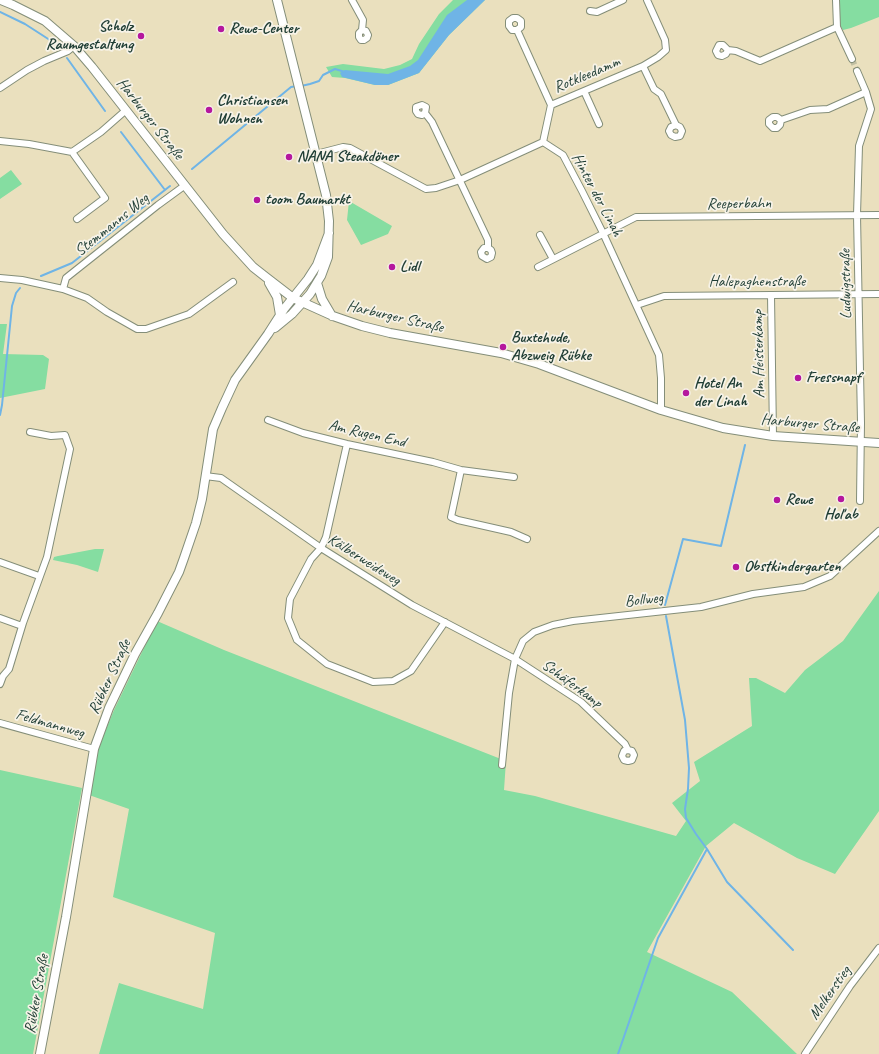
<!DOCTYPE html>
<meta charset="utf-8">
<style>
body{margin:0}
canvas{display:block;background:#eae0be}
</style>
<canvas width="879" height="1054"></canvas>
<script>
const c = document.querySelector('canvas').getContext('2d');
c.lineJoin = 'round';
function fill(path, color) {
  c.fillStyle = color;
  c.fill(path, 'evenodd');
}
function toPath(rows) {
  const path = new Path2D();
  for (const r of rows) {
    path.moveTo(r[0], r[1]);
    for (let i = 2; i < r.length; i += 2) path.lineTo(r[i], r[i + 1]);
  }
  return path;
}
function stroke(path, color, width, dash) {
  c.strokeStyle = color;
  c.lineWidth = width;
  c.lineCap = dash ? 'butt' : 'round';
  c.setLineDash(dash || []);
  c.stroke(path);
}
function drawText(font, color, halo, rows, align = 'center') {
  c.font = font + ' Caveat,sans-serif';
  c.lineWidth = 3.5;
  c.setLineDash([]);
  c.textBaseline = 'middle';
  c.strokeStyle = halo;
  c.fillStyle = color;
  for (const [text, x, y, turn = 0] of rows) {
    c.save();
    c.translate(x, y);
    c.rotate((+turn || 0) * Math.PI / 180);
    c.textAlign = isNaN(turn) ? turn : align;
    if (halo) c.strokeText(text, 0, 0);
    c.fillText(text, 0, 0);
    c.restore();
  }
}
fill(toPath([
 [453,0,485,0,449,35,419,73,388,85,375,85,345,78,332,77,326,67,343,64,384,69,400,65,412,59,419,44,439,14],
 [837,0,879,0,879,17,851,28,843,30,838,22],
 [11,170,22,184,0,199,0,178],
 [349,201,392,226,388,234,361,245,347,220],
 [0,324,7,324,3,354,43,355,49,359,45,389,0,398],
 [95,549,104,549,98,572,77,565,53,560,54,557,58,556],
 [879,591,879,811,835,874,797,858,734,823,706,846,647,952,732,992,797,1054,99,1054,119,983,203,1009,215,933,113,897,129,809,89,795,97,751,114,710,157,621,224,650,506,761,504,790,535,796,676,836,686,821,672,803,700,781,694,762,752,726,749,678,756,678,785,693,805,670,843,641],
 [0,770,82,788,33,1054,0,1054]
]), '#85dda1');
fill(toPath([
 [467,0,485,0,449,35,419,73,388,85,375,85,342,77,340,73,345,70,388,74,410,66,418,60,447,15]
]), '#6fb4e6');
stroke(toPath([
 [0,12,25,24,56,44],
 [67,58,105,111],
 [301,86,310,84,319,81,323,75,335,69,345,72],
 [121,132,165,190],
 [192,169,291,87,297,86],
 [41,276,72,263,170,186],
 [0,415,2,405,12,306,16,293,20,288],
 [665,605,683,539,721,546,745,445],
 [707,849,727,882,793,950],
 [618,1054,658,938,707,849,696,834,686,818,685,809,688,789,689,768,685,720,666,616]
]), '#6fb4e6', 2);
stroke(toPath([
 [852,59,857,71]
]), '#c1bfa2', 6, [6, 3]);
const street = toPath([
 [352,0,363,20,362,30,359,33,359,37,361,40,364,40,367,38,368,35,366,31,362,30],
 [836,0,837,27,852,59],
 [590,11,597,12,623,0],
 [517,30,512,30,509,26,509,21,513,18,517,18,521,21,521,27,517,30,551,105],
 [728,50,726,54,722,56,718,55,716,51,719,45,723,45,728,50,736,51,760,61,837,27],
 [643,66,654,89,661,94,676,125,671,127,669,131,671,135,675,137,680,136,682,131,680,127,676,125],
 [857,71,866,92,871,109,859,146,857,215,861,423,860,501],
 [0,88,27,70,44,61,68,51,74,46],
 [584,91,599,124],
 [425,113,422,115,418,114,416,111,416,107,422,105,426,107,425,113,432,122,488,240,488,248,484,248,481,252,482,256,487,259,491,257,492,253,491,250,488,248],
 [781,120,780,125,777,128,773,128,769,124,769,120,773,117,777,117,781,120,810,110,828,109,866,92],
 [0,141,29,144,72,152,101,132,125,111],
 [543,142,551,105,643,66,658,57,666,50,665,40,647,0],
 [72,152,105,198,77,219],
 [316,154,343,147,350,148,426,189,436,188,460,180,543,142,563,155,582,191,603,233,659,355,661,378,661,410],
 [540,235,553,259],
 [538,267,636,217,879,215],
 [0,278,22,280,63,289,87,298,107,312,137,329,146,329,189,314,233,282],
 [63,289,66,278,158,205,184,186],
 [771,295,773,436],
 [637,305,664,296,879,294],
 [268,420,303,433,347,444,433,462,461,470,514,477],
 [347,444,326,537,321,548,311,559,290,599,288,618,297,640,327,664,373,682,393,681,411,671,445,622],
 [461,470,451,517,458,520,511,532,527,539],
 [205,476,221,478,321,548,412,605,515,659,581,702,625,744,628,750,624,751,622,756,624,760,628,761,632,760,634,755,632,751,628,750],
 [0,562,39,576],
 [0,618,22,626],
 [0,684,3,676,9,669,23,623,47,557,70,449,65,435,51,436,30,432],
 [0,723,94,749],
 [502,765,509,693,515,659,523,641,534,632,553,625,573,621,701,607,753,594,804,587,830,576,879,531],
 [805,1054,850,986,879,948]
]);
const secondary = toPath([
 [1,0,13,5,45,21,74,46,92,67,223,234,253,267,267,278,293,298,333,316,362,326,390,333,501,353,539,364,661,410,723,428,773,436,879,443],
 [269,283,277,297,280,315],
 [317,283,322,299,332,316],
 [275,328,292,314,310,294,321,276,328,257,329,221,326,195,277,0],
 [40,1054,66,917,94,749,109,708,135,654,158,613,179,572,184,558,196,523,202,499,213,429,222,408,235,380,268,334,284,309,308,279,317,265,329,233]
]);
stroke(street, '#848e79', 8);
stroke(secondary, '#848e79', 10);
stroke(street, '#fff', 6);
stroke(secondary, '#fff', 8);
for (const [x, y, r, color] of [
 [221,29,4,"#b5179e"],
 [141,36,4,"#b5179e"],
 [209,110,4,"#b5179e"],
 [289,157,4,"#b5179e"],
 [257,200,4,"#b5179e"],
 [392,267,4,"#b5179e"],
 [503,347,4,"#b5179e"],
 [798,378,4,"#b5179e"],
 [686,393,4,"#b5179e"],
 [841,499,4,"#b5179e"],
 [777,500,4,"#b5179e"],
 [736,567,4,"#b5179e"]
]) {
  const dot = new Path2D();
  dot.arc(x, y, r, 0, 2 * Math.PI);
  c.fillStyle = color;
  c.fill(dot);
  stroke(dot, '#f7f3e8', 1.5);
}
drawText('bold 16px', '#1f3d34', '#f7f3e8', [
 ["Scholz",133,27,"right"],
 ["Raumgestaltung",133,45,"right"],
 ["Rewe-Center",229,29],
 ["Christiansen",217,101],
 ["Wohnen",217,119],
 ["NANA Steakdöner",297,157],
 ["toom Baumarkt",265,200],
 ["Lidl",400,267],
 ["Buxtehude,",511,338],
 ["Abzweig Rübke",511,356],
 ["Fressnapf",806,378],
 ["Hotel An",694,384],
 ["der Linah",694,402],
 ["Rewe",785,500],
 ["Hol'ab",841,515,"center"],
 ["Obstkindergarten",744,567]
], 'left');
drawText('16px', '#1f3d34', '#f7f3e8', [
 ["Rotkleedamm",587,75,-23],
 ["Harburger Straße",150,119,52],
 ["Hinter der Linah",597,195,62],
 ["Reeperbahn",739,204,-1],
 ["Stemmanns Weg",112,225,-39],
 ["Halepaghenstraße",757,282],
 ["Ludwigstraße",846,284,-91],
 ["Harburger Straße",395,317,13],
 ["Am Heisterkamp",759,354,-91],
 ["Harburger Straße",810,424,5],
 ["Am Rugen End",367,434,13],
 ["Kälberweideweg",364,560,32],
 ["Bollweg",644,600,-6],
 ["Rübker Straße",110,677,-65],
 ["Schäferkamp",572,684,36],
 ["Feldmannweg",50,724,16],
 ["Melkerstieg",830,993,-55],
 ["Rübker Straße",37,994,-80]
]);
</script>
